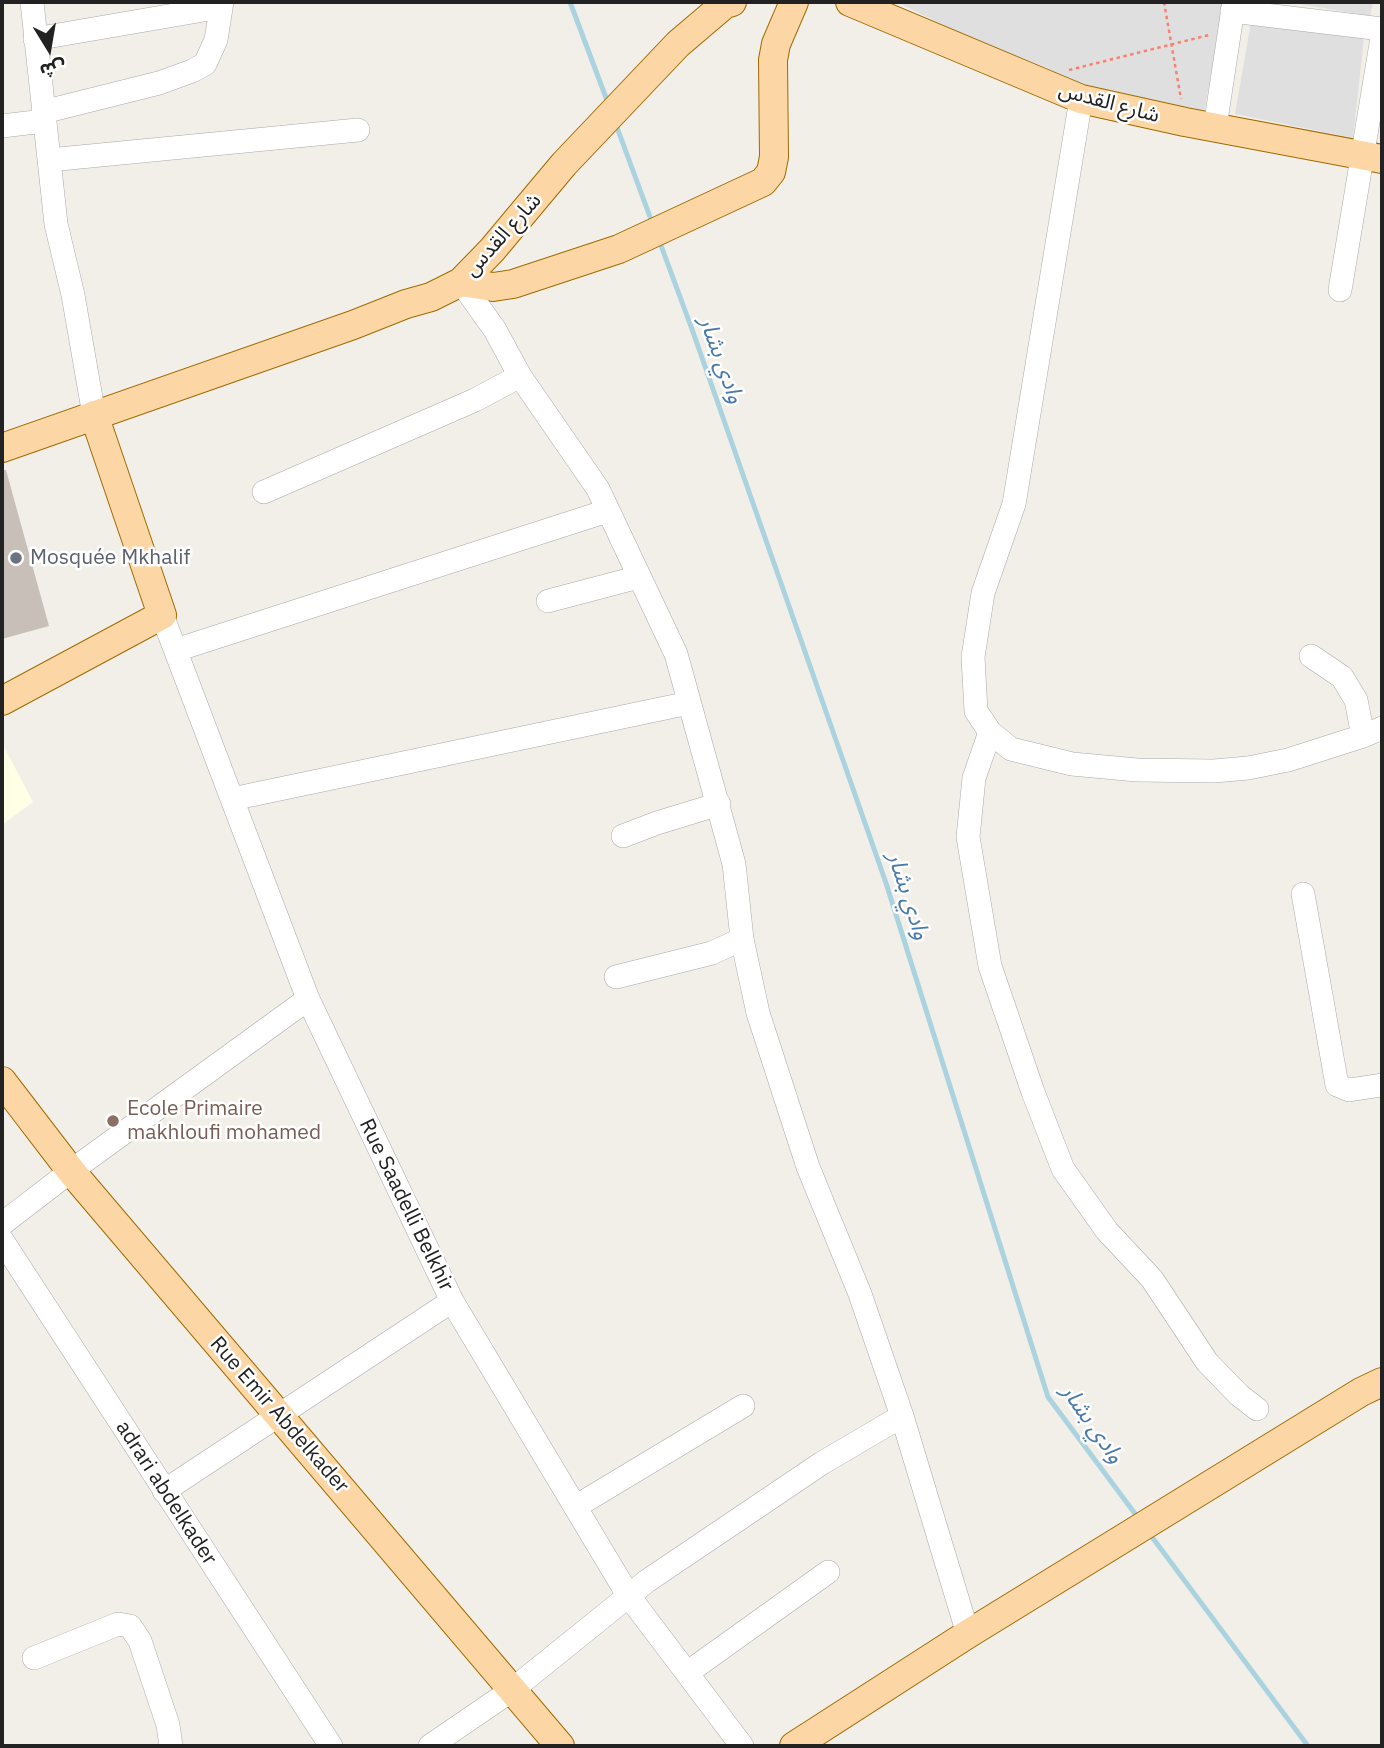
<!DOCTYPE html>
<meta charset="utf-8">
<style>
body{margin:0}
#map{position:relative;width:1384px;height:1748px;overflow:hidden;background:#f2efe9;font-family:"IBM Plex Sans","Noto Sans Arabic",sans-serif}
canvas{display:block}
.frame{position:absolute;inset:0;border:4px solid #222;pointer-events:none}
.north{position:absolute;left:14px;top:14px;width:70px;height:70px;-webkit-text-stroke:5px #fff;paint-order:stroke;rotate:169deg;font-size:19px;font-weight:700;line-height:28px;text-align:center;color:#222}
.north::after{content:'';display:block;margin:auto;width:24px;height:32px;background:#222;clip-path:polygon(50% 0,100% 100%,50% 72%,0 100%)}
</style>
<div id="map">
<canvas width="1384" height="1748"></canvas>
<div class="frame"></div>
<div class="north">ش</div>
</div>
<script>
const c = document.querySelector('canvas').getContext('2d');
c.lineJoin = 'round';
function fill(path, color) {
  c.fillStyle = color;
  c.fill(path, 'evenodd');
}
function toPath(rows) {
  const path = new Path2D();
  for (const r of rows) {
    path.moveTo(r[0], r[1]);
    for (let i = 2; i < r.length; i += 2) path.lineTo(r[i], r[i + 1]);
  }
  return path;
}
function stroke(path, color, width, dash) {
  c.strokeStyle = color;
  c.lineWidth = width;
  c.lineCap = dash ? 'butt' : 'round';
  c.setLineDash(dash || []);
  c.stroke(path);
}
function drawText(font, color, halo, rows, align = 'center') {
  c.font = font + ' "IBM Plex Sans","Noto Sans Arabic",sans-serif';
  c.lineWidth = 5;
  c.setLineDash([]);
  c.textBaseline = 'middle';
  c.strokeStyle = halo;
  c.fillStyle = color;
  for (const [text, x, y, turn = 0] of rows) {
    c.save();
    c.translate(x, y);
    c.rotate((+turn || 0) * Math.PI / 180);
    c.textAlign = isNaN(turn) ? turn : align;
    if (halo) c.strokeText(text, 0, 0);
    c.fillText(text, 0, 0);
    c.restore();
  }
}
fill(toPath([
 [897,2,1224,2,1204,113,1075,83,1047,68,959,33],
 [1288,2,1373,2,1370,16],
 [1251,22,1364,38,1353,138,1235,114]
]), '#e0dfdf');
fill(toPath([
 [2,743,33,802,2,825]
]), '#ffffe5');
stroke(toPath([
 [570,2,608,103],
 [615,122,653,225],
 [659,240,693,332,886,883,1048,1397,1139,1519],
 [1149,1533,1308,1746]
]), '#aad3df', 5);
fill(toPath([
 [2,470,6,470,49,626,2,639]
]), '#c7bfb8');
const minor = toPath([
 [32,2,56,224,73,295,94,415],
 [1232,11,1382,29],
 [35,39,221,7],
 [1081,99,1014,504,983,593,973,657,976,711,990,732,1011,749,1072,764,1137,770,1214,771,1248,768,1288,760,1363,736,1382,728],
 [43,112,159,83,192,71,205,64,216,40,222,2],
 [2,126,44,121],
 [1215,127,1234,2],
 [49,160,358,130],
 [461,282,495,330,520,376,598,489,676,654,734,864,742,939,758,1013,808,1167,860,1294,902,1416,968,1634],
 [1340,290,1382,38],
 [264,492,475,400,520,376],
 [548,601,639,577],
 [162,615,308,999,452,1301,628,1595,742,1746],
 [176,650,607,511],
 [1311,656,1342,677,1356,700,1363,736],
 [990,732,974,778,968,837,990,966,1033,1092,1063,1169,1107,1231,1152,1279,1207,1362,1239,1395,1257,1409],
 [232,799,689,703],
 [623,836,657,823,719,804],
 [1303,894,1337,1085,1349,1090,1382,1085],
 [616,977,712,953,742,939],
 [2,1224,71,1171,308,999],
 [2,1240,331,1746],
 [164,1491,452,1301],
 [575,1507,743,1406],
 [34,1658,118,1624,130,1626,140,1641,168,1725,171,1746],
 [687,1673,828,1572],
 [430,1746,512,1690,647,1581,822,1463,902,1416]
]);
const major = toPath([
 [850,2,1081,99,1185,122,1382,159],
 [461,282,493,287,513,284,619,249,763,182,771,172,774,157,773,60,776,44,794,2],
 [2,448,353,325,406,304,431,297,461,282,492,250,564,164,678,44,725,4,732,2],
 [2,701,162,615,94,415],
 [2,1081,71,1171,560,1746],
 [794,1746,968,1634,1361,1392,1382,1382]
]);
stroke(minor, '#a9a9a9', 24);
stroke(major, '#a06b00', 30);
stroke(toPath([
 [1164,2,1181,99],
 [1069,70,1209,35]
]), '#fa8072', 2.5, [3.5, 3.5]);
stroke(minor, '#fff', 23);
stroke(major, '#fcd6a4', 28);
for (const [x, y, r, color] of [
 [16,558,7,"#6b7280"],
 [113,1121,7,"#8d6e63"]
]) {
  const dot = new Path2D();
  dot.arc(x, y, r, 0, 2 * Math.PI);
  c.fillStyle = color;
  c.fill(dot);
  stroke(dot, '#fff', 2.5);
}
drawText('21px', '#222', '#fff', [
 ["شارع القدس",1109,103,15],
 ["شارع القدس",503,235,-48],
 ["Rue Saadelli Belkhir",406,1205,64],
 ["Rue Emir Abdelkader",279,1415,49],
 ["adrari abdelkader",166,1493,57]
]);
drawText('21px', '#5b616d', '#fff', [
 ["Mosquée Mkhalif",30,558]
], 'left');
drawText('21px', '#785e54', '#fff', [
 ["Ecole Primaire",127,1109],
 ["makhloufi mohamed",127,1133]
], 'left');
drawText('italic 23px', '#4a7aab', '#fff', [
 ["وادي بشار",721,360,70],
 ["وادي بشار",908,896,72],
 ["وادي بشار",1092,1424,55]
]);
</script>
